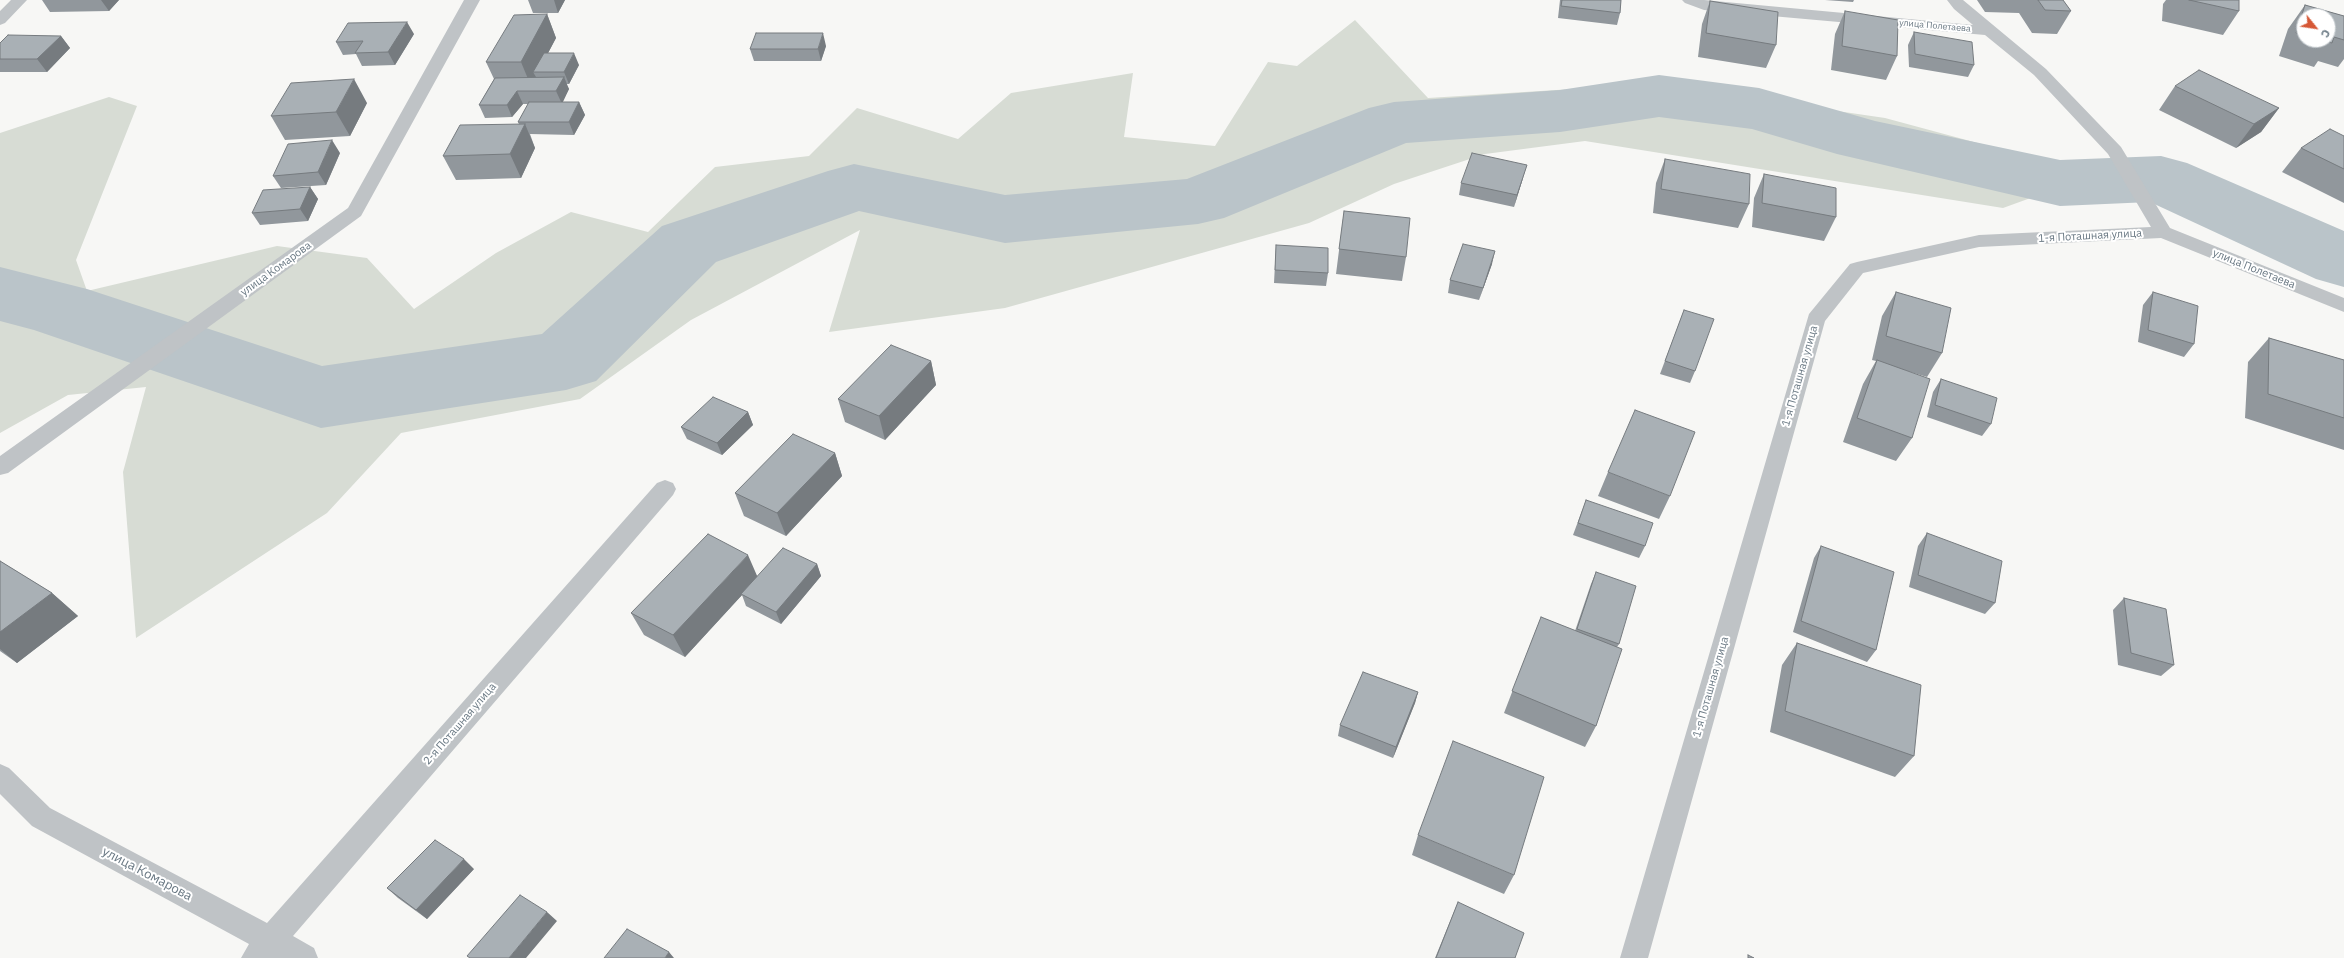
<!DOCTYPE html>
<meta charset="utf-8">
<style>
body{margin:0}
#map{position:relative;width:2344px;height:958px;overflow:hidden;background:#f7f7f5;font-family:"IBM Plex Sans",sans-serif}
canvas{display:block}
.north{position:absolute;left:2296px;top:8px;width:40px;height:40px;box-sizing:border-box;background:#fff;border:1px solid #c3c9cd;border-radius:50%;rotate:120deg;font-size:11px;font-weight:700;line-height:16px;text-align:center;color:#697883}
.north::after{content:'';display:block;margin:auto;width:14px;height:18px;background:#d65836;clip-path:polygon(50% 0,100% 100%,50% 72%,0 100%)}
</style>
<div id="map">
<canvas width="2344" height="958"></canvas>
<div class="north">С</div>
</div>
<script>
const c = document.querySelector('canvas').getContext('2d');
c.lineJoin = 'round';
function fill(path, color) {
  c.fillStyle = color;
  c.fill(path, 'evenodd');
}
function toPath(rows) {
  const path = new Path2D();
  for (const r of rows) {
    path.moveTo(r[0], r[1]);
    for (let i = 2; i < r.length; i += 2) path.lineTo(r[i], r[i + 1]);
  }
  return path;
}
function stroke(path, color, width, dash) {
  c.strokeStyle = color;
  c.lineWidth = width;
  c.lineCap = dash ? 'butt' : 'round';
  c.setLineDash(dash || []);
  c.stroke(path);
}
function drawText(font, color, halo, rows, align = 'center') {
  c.font = font + ' "IBM Plex Sans",sans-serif';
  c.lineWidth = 4;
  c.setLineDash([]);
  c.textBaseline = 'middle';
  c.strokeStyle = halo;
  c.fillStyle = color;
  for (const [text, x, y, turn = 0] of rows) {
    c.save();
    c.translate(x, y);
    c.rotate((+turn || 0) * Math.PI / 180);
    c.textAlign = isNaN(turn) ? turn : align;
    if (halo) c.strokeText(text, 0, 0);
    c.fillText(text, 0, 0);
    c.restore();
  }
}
fill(toPath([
 [1355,20,1428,98,1653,84,1885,118,2022,155,2036,196,2003,208,1585,141,1485,154,1394,184,1309,223,1005,308,829,332,860,230,691,320,580,399,401,433,327,513,136,638,123,472,146,387,68,395,0,433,0,133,109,97,137,106,76,260,87,291,277,246,367,258,414,309,496,253,571,212,648,232,715,167,809,156,857,108,958,139,1011,93,1133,73,1124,137,1215,146,1268,62,1297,66],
 [2157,161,2317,236,2344,286,2175,206,2145,169]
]), '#d7dcd4');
fill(toPath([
 [1659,75,1759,88,1875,121,2060,160,2161,156,2187,163,2344,231,2344,287,2316,279,2150,202,2060,206,1837,154,1752,129,1659,117,1560,132,1406,143,1224,218,1198,224,1005,243,859,211,716,262,596,381,566,390,321,428,34,330,0,321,0,267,87,289,322,366,542,334,662,226,828,171,854,164,1005,195,1187,179,1369,108,1394,102,1560,90,1659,75]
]), '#bac4c9');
fill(toPath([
 [11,0,27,0,5,23,0,25,0,11,11,0],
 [464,0,480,0,361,216,8,473,0,475,0,456,348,208,464,0],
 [1682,0,1704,0,1973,25,1954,9,1947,0,1963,0,2046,69,2121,147,2170,228,2344,298,2344,312,2161,238,1979,247,1863,273,1825,321,1648,958,1620,958,1809,314,1850,264,1857,262,1979,235,2151,227,2108,154,2034,75,1985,35,1704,10,1685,3,1682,0],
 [665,480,673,483,676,489,673,495,293,936,314,948,318,958,241,958,249,944,32,826,0,794,0,764,9,768,50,808,267,923,657,483,665,480]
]), '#bfc3c6');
fill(toPath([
 [42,0,119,0,109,11,50,12],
 [528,0,565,0,558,13,533,13],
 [1560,0,1621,0,1620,13,1617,25,1558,18],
 [1825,0,1854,0,1853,2],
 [1977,0,2063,0,2071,11,2057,34,2032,33,2019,13,1985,12],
 [2166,0,2239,0,2239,11,2223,35,2162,21,2163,4],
 [1710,1,1776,45,1766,68,1698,57,1702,24],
 [2305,5,2344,16,2344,59,2338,67,2318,61,2314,67,2279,56,2288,29],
 [2304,16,2328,40,2304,40],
 [1845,11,1897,56,1886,80,1831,70,1835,34],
 [547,14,556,38,548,53,579,65,569,84,566,84,569,89,562,102,579,102,585,115,574,135,530,134,535,148,521,178,456,180,443,156,519,124,518,122,528,104,523,104,512,117,485,118,479,105,494,79,486,62],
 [1914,32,1974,65,1968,77,1909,67,1908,45],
 [414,34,395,65,362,66,356,54,343,55,336,42],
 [61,36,70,48,47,72,0,72,0,43],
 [826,46,821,61,754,61,750,49],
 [2175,86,2279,108,2261,132,2236,148,2159,110],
 [367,103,350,136,285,140,271,116],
 [2344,136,2344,203,2282,172,2301,148],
 [340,153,326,185,281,188,273,176],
 [1665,159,1749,204,1738,228,1653,213,1656,183],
 [1764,174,1836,217,1824,241,1752,227,1754,198],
 [1523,178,1514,207,1459,195,1461,183],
 [310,187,318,199,308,221,260,225,252,213],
 [1344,211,1406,257,1402,281,1336,274],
 [1276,245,1328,273,1326,286,1274,283],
 [1492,264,1479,300,1448,293,1450,280],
 [1896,292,1942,353,1927,377,1904,370,1912,438,1896,461,1843,442,1863,384,1876,361,1872,360,1882,316],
 [2153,292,2194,344,2184,357,2138,342,2143,305],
 [1684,310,1695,371,1690,383,1660,374],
 [2269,338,2344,360,2344,450,2245,418,2248,362],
 [931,361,936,385,885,440,845,422,838,399],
 [1941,379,1991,424,1982,436,1927,417,1933,392],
 [748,412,753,425,722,455,687,439,681,427],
 [835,453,842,476,786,536,744,516,735,493],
 [1608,472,1670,496,1659,519,1598,496],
 [1586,500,1645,546,1639,558,1573,535],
 [1927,533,1995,603,1985,614,1909,587,1918,546],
 [1821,546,1876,650,1867,662,1793,632,1814,558],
 [0,561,52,593,78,616,17,663,0,651],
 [817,564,821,576,781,624,746,606,742,595,685,657,644,635,631,613,757,576],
 [1596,572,1619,644,1617,647,1596,726,1585,747,1504,713,1541,617,1575,631,1591,584],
 [2124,598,2174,665,2161,676,2118,665,2113,610],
 [1797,643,1914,756,1895,777,1770,732,1782,665],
 [1418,692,1415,703,1393,758,1338,736,1340,725],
 [1418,835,1514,875,1504,894,1412,855],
 [474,869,427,919,398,898,387,888],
 [1458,902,1515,958,1435,958]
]), '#91979c');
fill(toPath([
 [101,0,119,0,109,11],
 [554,0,565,0,558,13],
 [547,14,556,38,538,72,533,72,536,77,531,86,521,62],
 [407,22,414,34,395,65,388,52],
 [823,33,826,46,821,61,818,49],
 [61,36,70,48,47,72,37,59],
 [574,53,579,65,569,84,564,72],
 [564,77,569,89,562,104,556,91],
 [354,79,367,103,350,136,336,112],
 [517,91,523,104,512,117,507,105],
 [579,102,585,115,574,135,569,122],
 [2279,108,2261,132,2236,148,2254,124],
 [525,124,535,148,521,178,510,154],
 [332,140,340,153,326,185,318,172],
 [1527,165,1523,178,1514,207,1517,195],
 [310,187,318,199,308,221,300,209],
 [1495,251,1492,264,1479,300,1483,288],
 [931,361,936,385,885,440,879,416],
 [748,412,753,425,722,455,717,443],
 [835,453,842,476,786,536,777,513],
 [748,555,758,578,741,594,742,595,685,657,673,635],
 [817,564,821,576,781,624,776,612],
 [52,593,78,616,17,663,0,649,0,632],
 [1418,692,1415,703,1393,758,1396,747],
 [464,859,474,869,427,919,416,910],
 [547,912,557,921,526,958,509,958],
 [669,952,674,958,665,958]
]), '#767b7f');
const building = toPath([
 [1562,0,1621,0,1620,13,1561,6,1562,0],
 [2038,0,2063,0,2071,11,2045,10,2038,0],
 [2189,0,2239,0,2239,11,2189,0],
 [1710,1,1778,12,1776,45,1706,33,1710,1],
 [2305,5,2344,16,2344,40,2334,37,2332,43,2321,40,2328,40,2328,16,2304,16,2304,35,2296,33,2305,5],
 [1845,11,1898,20,1897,56,1842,46,1845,11],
 [547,14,521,62,486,62,514,15,547,14],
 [407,22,388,52,355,53,363,41,336,42,348,23,407,22],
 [1914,32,1972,42,1974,65,1915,54,1914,32],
 [756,33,823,33,818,49,750,49,756,33],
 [8,35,61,36,37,59,0,59,0,43,8,35],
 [544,53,574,53,564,72,533,72,544,53],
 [2199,70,2279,108,2254,124,2175,86,2199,70],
 [564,77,556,91,517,91,507,105,479,105,495,78,564,77],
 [354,79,336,112,271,116,291,83,354,79],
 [529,102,579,102,569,122,518,122,529,102],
 [525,124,510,154,443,156,460,125,525,124],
 [2330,129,2344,136,2344,169,2301,148,2330,129],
 [332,140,318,172,273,176,288,144,332,140],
 [1472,153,1527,165,1517,195,1461,183,1472,153],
 [1665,159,1750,174,1749,204,1661,189,1665,159],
 [1764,174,1836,188,1836,217,1762,203,1764,174],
 [310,187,300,209,252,213,263,190,310,187],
 [1344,211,1410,218,1406,257,1339,249,1344,211],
 [1463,244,1495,251,1483,288,1450,280,1463,244],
 [1276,245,1328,248,1328,273,1275,270,1276,245],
 [1896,292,1951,308,1942,353,1886,336,1896,292],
 [2153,292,2198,306,2194,344,2148,330,2153,292],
 [1684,310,1714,319,1695,371,1665,361,1684,310],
 [2269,338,2344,360,2344,418,2268,394,2269,338],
 [891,345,931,361,879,416,838,399,891,345],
 [1877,360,1930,379,1912,438,1857,418,1877,360],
 [1941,379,1997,398,1991,424,1935,405,1941,379],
 [713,397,748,412,717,443,681,427,713,397],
 [1635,410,1695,432,1670,496,1608,472,1635,410],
 [793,434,835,453,777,513,735,493,793,434],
 [1586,500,1653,523,1645,546,1578,523,1586,500],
 [1927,533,2002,561,1995,603,1918,575,1927,533],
 [708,534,748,555,673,635,631,613,708,534],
 [1821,546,1894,572,1876,650,1801,621,1821,546],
 [783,548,817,564,776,612,741,594,783,548],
 [0,561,52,593,0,632,0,561],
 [1596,572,1636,586,1619,644,1577,629,1596,572],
 [2124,598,2166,609,2174,665,2131,653,2124,598],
 [1541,617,1622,649,1596,726,1512,691,1541,617],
 [1797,643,1921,685,1914,756,1785,711,1797,643],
 [1363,672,1418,692,1396,747,1340,725,1363,672],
 [1453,741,1544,777,1514,875,1418,835,1453,741],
 [435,840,464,859,416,910,387,888,435,840],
 [520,895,547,912,509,958,470,958,467,956,520,895],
 [1458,902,1524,933,1515,958,1436,958,1458,902],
 [627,929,669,952,665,958,604,958,627,929],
 [1748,955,1754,958,1748,958,1748,955]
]);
fill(building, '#a9b0b5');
stroke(building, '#767b7f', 1);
drawText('9px', '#697883', '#fff', [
 ["улица Полетаева",1935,26,5]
]);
drawText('11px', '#697883', '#fff', [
 ["1-я Поташная улица",2090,236,-3],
 ["улица Комарова",276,269,-36],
 ["улица Полетаева",2254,269,22],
 ["1-я Поташная улица",1800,376,-74],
 ["1-я Поташная улица",1711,687,-74],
 ["2-я Поташная улица",460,724,-49]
]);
drawText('13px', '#697883', '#fff', [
 ["улица Комарова",147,874,28]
]);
</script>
